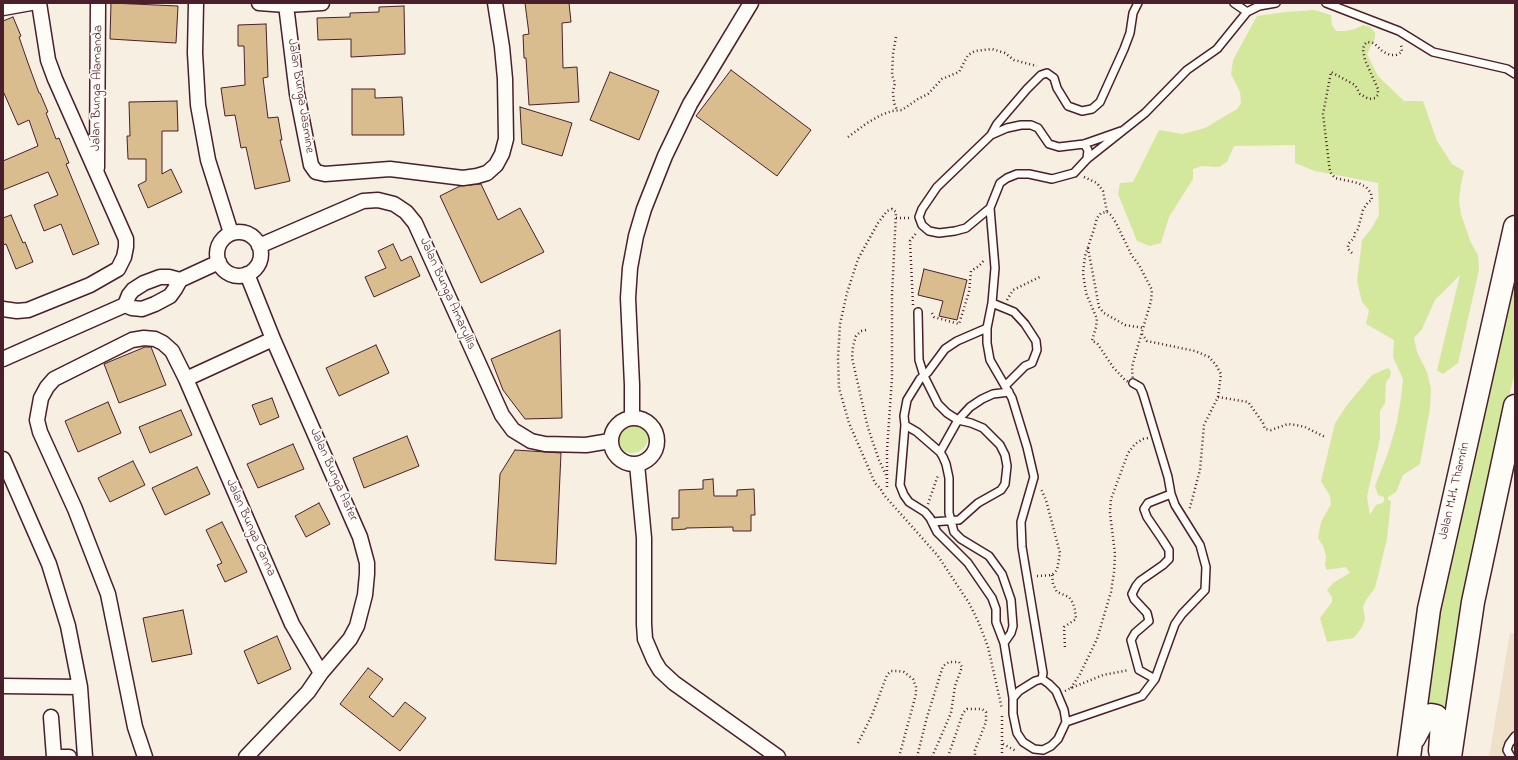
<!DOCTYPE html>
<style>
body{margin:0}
#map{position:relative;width:1518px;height:760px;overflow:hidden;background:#f6efe2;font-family:"Indie Flower",sans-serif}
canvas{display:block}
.frame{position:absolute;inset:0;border:4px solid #4a1f2b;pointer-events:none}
</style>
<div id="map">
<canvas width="1518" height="760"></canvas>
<div class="frame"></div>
</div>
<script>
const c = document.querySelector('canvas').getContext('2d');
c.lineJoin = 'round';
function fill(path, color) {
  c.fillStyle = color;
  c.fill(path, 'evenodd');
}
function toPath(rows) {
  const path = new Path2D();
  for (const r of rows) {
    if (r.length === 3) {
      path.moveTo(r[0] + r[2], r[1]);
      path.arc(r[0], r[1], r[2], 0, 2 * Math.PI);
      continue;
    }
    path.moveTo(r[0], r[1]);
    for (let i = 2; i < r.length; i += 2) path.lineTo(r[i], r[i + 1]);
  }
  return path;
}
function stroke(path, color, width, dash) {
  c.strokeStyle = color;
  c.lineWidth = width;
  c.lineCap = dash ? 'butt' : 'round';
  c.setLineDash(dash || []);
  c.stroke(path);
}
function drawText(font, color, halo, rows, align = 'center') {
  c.font = font + ' "Indie Flower",sans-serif';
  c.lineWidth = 3.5;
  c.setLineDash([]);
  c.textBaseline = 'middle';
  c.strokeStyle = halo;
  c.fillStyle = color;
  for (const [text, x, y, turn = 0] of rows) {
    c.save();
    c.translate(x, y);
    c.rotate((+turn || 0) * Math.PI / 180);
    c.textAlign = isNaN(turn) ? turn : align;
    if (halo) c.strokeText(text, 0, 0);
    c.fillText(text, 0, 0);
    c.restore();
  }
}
fill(toPath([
 [1510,633,1515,634,1515,757,1489,757]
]), '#eee0c9');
fill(toPath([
 [1314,10,1331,15,1332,25,1336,31,1346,31,1355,29,1363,25,1370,27,1375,32,1375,38,1367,54,1378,76,1404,101,1423,101,1437,141,1452,164,1464,171,1461,184,1459,200,1461,214,1471,243,1478,255,1479,270,1458,363,1443,374,1437,370,1460,275,1435,300,1422,329,1414,338,1417,352,1427,372,1431,389,1430,408,1420,464,1403,475,1396,492,1388,497,1388,500,1391,501,1387,539,1375,588,1366,600,1363,607,1365,619,1362,627,1354,638,1327,642,1320,618,1332,602,1332,597,1327,590,1333,583,1350,573,1346,567,1327,570,1325,565,1326,556,1323,546,1318,538,1321,522,1331,504,1330,496,1321,481,1335,423,1347,405,1372,375,1388,368,1391,371,1390,377,1386,382,1385,403,1380,411,1380,438,1367,497,1370,515,1376,505,1382,503,1384,501,1384,497,1378,495,1375,486,1389,450,1397,422,1401,398,1403,379,1393,357,1394,340,1366,324,1369,310,1362,302,1357,281,1362,240,1371,229,1379,215,1378,183,1315,171,1295,163,1295,145,1234,146,1227,162,1219,167,1202,166,1193,169,1193,179,1169,217,1161,243,1150,246,1137,241,1118,194,1120,183,1133,182,1159,130,1182,134,1205,128,1237,109,1241,103,1240,92,1231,74,1233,60,1257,16,1286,12],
 [1515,263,1515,371,1496,452,1448,712,1442,707,1432,705,1424,712,1429,668,1457,511],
 [632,437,16]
]), '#d4e89d');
const building = toPath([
 [111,3,178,6,176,43,110,39,111,3],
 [525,3,569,3,571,22,562,23,563,68,577,67,579,102,529,105,526,58,524,58,523,35,529,34,525,3],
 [404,6,405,54,351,57,351,39,318,40,317,18,350,17,350,13,379,12,379,7,404,6],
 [13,17,21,36,19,37,28,63,39,93,40,93,48,112,46,113,56,139,59,138,69,163,66,164,99,244,73,255,61,224,44,231,34,205,58,195,48,172,3,190,3,161,38,146,29,120,18,125,3,91,3,21,13,17],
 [266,24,268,77,263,78,268,118,278,117,282,140,280,140,290,181,255,189,246,147,241,148,235,115,225,116,221,88,245,85,244,46,238,46,238,25,266,24],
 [731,70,811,130,777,176,696,116,731,70],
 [610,72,659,91,639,140,590,120,610,72],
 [352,89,375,89,375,98,402,97,404,135,352,135,352,89],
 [177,101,178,131,162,131,162,174,171,169,182,192,148,208,138,185,146,181,146,159,128,159,127,136,130,136,129,102,177,101],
 [520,107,572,123,562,156,522,144,520,107],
 [481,184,498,220,520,208,544,252,481,283,440,196,460,186,481,184],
 [11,215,23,243,25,242,33,262,16,269,6,244,3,245,3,218,11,215],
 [393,244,401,261,411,256,420,276,374,297,365,277,386,268,378,251,393,244],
 [924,269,967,280,957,320,939,316,943,301,918,295,924,269],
 [560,330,562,418,525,419,503,390,491,359,560,330],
 [376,345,389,373,339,396,326,368,376,345],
 [145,347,151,347,166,385,119,403,104,364,145,347],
 [272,398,279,417,260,425,252,405,272,398],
 [108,402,121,433,78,452,65,421,108,402],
 [181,410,192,435,150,453,139,427,181,410],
 [407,436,419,466,364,488,353,458,407,436],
 [293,444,304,469,258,488,247,464,293,444],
 [515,450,561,453,556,564,495,560,500,474,515,450],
 [133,461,145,485,110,502,98,478,133,461],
 [197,467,210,494,165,515,152,488,197,467],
 [713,479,714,496,737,496,737,490,754,489,755,515,751,515,751,531,733,531,733,527,686,528,686,529,672,530,672,518,679,518,679,490,703,489,703,480,713,479],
 [319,503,330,524,306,537,295,516,319,503],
 [222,522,247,572,225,582,217,565,222,563,206,530,222,522],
 [183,610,192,654,152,662,143,618,183,610],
 [277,636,291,669,258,684,244,651,277,636],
 [368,668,383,679,369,697,393,717,405,702,426,718,400,751,340,704,368,668]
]);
fill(building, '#dabd8e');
stroke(building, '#4a1f2b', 1);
const service = toPath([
 [1234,3,1247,12],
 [1326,3,1399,31,1433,52,1507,69,1515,74],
 [991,135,1007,128,1021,125,1031,125,1038,128,1049,144,1059,147,1084,144,1121,131],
 [1084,144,1088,150,1087,159],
 [990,208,966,228,955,231,939,233,929,231,922,225,919,217,922,209,937,187,991,135,997,124,1027,89,1041,75,1047,73,1054,78,1057,88,1068,106,1082,111,1092,109,1100,102,1124,49,1130,33,1133,13,1138,3],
 [992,303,1014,312,1025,324,1036,341,1037,350,1032,363,1025,366,1005,386],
 [918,312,919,360,924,376,938,404,947,413,958,420,971,423,983,428,1000,445,1005,455,1007,466,1005,484,1001,490,978,503,959,520,932,522],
 [987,328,957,341,945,349,928,372,920,379,907,400,904,416,905,425,900,485,904,495,909,502,925,512,930,518,937,532,968,563,992,598,996,609,996,622,1004,643,1013,698],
 [905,425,917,432,940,452,943,457,946,464,949,478,949,513,954,532,961,539,989,556,1002,574,1011,600,1013,626,1011,633,1004,643],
 [940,452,958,420,970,407,982,399,993,394,1009,392],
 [1042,679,1043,673,1022,547,1021,522,1034,477,1027,447,1012,398,990,360,987,343,987,328,992,303,995,268,990,208,1000,183,1007,178,1017,174,1029,174,1052,179,1074,173,1087,159,1145,113,1187,70,1217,49,1247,12,1259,6,1276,3],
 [1042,679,1049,684,1056,691,1064,710,1066,722,1058,739,1051,746,1043,750,1034,749,1023,742,1017,733,1013,714,1013,698,1019,691,1035,681,1042,679],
 [1155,679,1139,670,1131,640,1135,633,1149,621,1147,613,1134,599,1132,594,1136,586,1140,581,1163,565,1169,559,1169,550,1162,539,1147,517,1144,509,1148,503,1171,494],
 [1066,722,1142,696,1155,679,1175,624,1182,614,1205,590,1206,567,1200,545,1175,505,1171,494,1168,477,1143,394,1140,387,1133,383],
 [1511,757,1507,750,1509,744,1515,736]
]);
const minor = toPath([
 [196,3,195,53,198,105,208,160,231,233],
 [259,3,286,5,322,3],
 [286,5,297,94,311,165,316,172,325,174,390,169,463,178,477,176,487,173,496,165,502,154,506,139,505,79,502,47,495,3],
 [3,8,31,3],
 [97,168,98,3],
 [239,254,22],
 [259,246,363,201,378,200,394,204,406,212,415,223,502,415,513,430,531,441,545,444,586,445,610,441],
 [125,305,132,308,142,309,155,304,170,296,175,289,180,280],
 [3,309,17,311,28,310,90,285,118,269,124,257,126,247,126,239,55,79,48,60,39,3],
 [3,359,125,305,129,295,133,290,144,283,160,277,169,277,180,280,219,262],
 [186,379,292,624,321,673],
 [632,417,632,385,628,298,630,268,636,236,644,209,665,156,690,104,751,3],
 [634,441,23],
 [3,459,49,564,68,626,80,687,85,757],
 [637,464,644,538,644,624,645,639,654,660,660,670,674,683,778,757],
 [3,686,80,687],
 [51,717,54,757],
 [54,757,69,757],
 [145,757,135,727,108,594,75,509,40,432,37,420,41,398,47,387,54,379,132,340,144,338,155,339,163,343,172,351,186,379,273,339],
 [246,757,308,692,321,673,350,639,357,626,365,595,367,574,367,563,360,537,273,339,247,274]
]);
const primary = toPath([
 [1414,738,1423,721,1431,715,1436,716,1442,723,1440,751],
 [1409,757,1429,609,1515,227],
 [1450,757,1473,602,1515,406]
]);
stroke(service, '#4a1f2b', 10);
stroke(minor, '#4a1f2b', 17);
stroke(primary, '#4a1f2b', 25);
stroke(toPath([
 [896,37,893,54,892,75,895,83,893,92,894,103,897,110],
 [848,137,867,123,881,115,892,111,902,110,918,99,928,94,942,79,959,72,968,55,975,51,992,49,1005,53,1014,60,1037,66],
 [1084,177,1097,183,1103,191,1107,212],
 [1107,212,1111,215,1116,223,1132,256,1139,265,1152,290,1151,301,1135,356,1132,367,1133,383,1126,381,1113,367,1097,343,1092,341,1096,327,1097,319,1086,293,1083,273,1085,256,1094,229,1097,218,1101,213,1107,212],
 [896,218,911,218],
 [1088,248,1099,307,1104,313,1125,325,1144,328],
 [1352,253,1348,249,1348,244,1354,238,1355,233,1358,229,1363,210,1368,202,1372,200,1371,193,1366,187,1358,183,1335,178,1330,172,1323,114,1331,72,1355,85,1360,94,1365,97,1369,99,1375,98,1378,95,1378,89,1365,60,1363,50,1364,45,1367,42,1374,43,1382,51,1390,55,1396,55,1402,52,1401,44],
 [1007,300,1013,290,1042,276],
 [913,305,910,241,917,232],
 [932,313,934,317,959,324,969,292,971,271,979,266,985,259],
 [866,330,861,331,856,336,853,346,852,358,868,428,879,460,886,475],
 [1142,334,1147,341,1195,351,1209,357,1216,365,1221,374,1218,397,1204,425,1200,470,1189,511],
 [1218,397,1248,402,1263,423,1265,429,1271,430,1288,424,1296,425,1305,427,1325,437],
 [887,487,887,450,892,378,892,295,896,212,892,209,887,211,878,223,858,259,847,293,840,324,838,358,839,388,849,423,875,483,880,488,884,495,938,556,969,603,978,621,988,647,1002,709],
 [928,504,938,475],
 [1052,575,1053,584,1057,592,1069,597,1073,603,1075,610,1076,619,1064,627,1065,648],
 [1037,576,1052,575,1057,570,1060,553,1046,500,1041,489],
 [1071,688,1080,674,1097,639,1111,592,1114,572,1115,554,1110,513,1111,499,1128,453,1135,444,1143,439,1148,438],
 [1065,691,1071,688,1103,675,1129,670],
 [858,743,872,715,887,675,891,671,898,671,904,672,913,679,916,687,916,694,899,757],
 [1003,744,1016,751],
 [917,757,927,717,943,666,949,662,959,662,962,667,955,686,951,713,932,757],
 [948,757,963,713,967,709,982,709,986,712,986,722,975,750,975,755,976,757],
 [1002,757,1002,716]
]), '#4a1f2b', 2.5, [1, 3]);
stroke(service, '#fdfcf7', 7);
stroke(minor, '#fdfcf7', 14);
stroke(primary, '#fdfcf7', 22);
drawText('13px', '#4a1f2b', '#fdfcf7', [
 ["Jalan Bunga Alamanda",98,88,-89],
 ["Jalan Bunga Jasmine",300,96,81],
 ["Jalan Bunga Amaryllis",447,294,66],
 ["Jalan Bunga Aster",333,475,66],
 ["Jalan M.H. Thamrin",1455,491,-77],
 ["Jalan Bunga Canna",250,528,66]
]);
</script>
